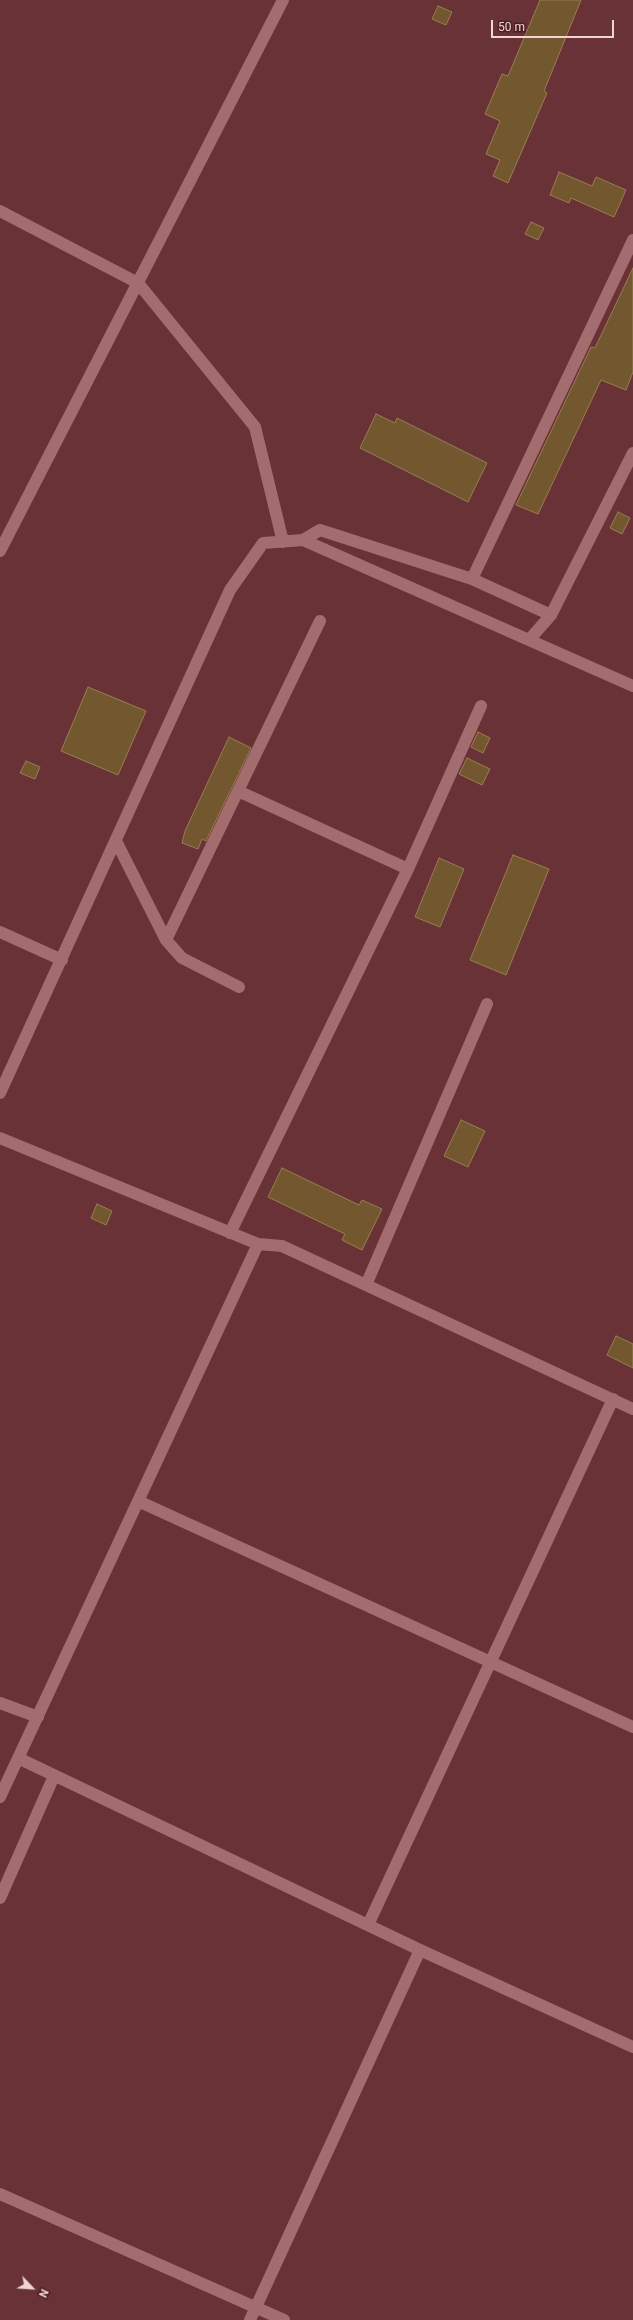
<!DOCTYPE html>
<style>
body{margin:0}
#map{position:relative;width:633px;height:2320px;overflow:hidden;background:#592a2d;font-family:Roboto,sans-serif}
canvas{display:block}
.north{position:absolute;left:12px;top:2268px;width:40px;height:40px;-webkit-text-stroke:3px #4d2023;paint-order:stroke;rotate:115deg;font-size:11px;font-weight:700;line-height:16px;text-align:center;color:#f3d4d4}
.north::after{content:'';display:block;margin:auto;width:14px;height:18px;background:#f3d4d4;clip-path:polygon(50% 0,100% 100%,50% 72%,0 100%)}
.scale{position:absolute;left:491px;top:20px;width:123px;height:18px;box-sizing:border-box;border:2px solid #f3d4d4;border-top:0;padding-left:5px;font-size:12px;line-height:14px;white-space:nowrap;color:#f3d4d4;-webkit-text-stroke:3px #4d2023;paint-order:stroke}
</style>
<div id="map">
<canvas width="633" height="2320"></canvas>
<div class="north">N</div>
<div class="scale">50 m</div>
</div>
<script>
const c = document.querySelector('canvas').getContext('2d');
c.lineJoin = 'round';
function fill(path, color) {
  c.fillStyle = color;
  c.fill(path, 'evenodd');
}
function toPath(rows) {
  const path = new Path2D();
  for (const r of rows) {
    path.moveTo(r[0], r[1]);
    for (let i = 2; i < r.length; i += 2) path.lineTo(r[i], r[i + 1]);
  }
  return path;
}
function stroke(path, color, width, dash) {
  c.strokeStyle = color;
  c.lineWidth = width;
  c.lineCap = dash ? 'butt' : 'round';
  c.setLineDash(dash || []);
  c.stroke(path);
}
fill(toPath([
 [0,0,633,0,633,2320,0,2320]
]), '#693236');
const building = toPath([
 [540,0,581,0,544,91,547,93,508,183,493,176,500,160,486,154,500,121,485,114,502,74,508,76,540,0],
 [438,6,452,12,446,25,432,19,438,6],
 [559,172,592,186,596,177,626,190,614,217,571,198,569,203,550,195,559,172],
 [531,222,544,228,538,240,525,234,531,222],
 [633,268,633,372,626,390,601,380,538,514,516,505,591,347,595,348,633,268],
 [376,414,395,423,397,418,487,463,468,502,360,448,376,414],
 [618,512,630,518,622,534,610,528,618,512],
 [88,687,146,711,118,775,61,751,88,687],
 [478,732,490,738,483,753,471,747,478,732],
 [229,737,251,748,206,841,202,839,198,849,182,843,185,831,229,737],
 [467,758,490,769,482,785,459,774,467,758],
 [26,761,40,767,35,779,20,773,26,761],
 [513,855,549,869,506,975,470,960,513,855],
 [439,858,464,869,440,927,415,917,439,858],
 [461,1120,485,1131,468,1167,444,1156,461,1120],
 [282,1168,359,1205,362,1200,382,1209,362,1250,342,1240,345,1234,268,1197,282,1168],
 [97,1204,112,1211,106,1225,91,1218,97,1204],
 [616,1336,633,1344,633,1368,607,1355,616,1336]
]);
fill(building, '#73582f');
stroke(building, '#9a7d52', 1);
stroke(toPath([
 [0,211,138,283,255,427,283,542],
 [303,540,320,530,472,579,633,240],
 [0,551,283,0],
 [472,579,551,615],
 [529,640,551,615,633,453],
 [238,791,408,869],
 [116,841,166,940,182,958,239,987],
 [0,932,62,960],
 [166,940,320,621],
 [0,1093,230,590,263,543,303,540,633,686],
 [0,1138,258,1244,0,1797],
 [230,1233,408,869,481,706],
 [258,1244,282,1246,633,1409],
 [366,1285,487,1004],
 [138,1501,633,1727],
 [0,1703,38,1717],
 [18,1758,420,1950,633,2047],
 [0,1898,54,1776],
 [368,1925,613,1399],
 [0,2194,284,2320],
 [250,2320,420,1950]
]), '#a36d6f', 12);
</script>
